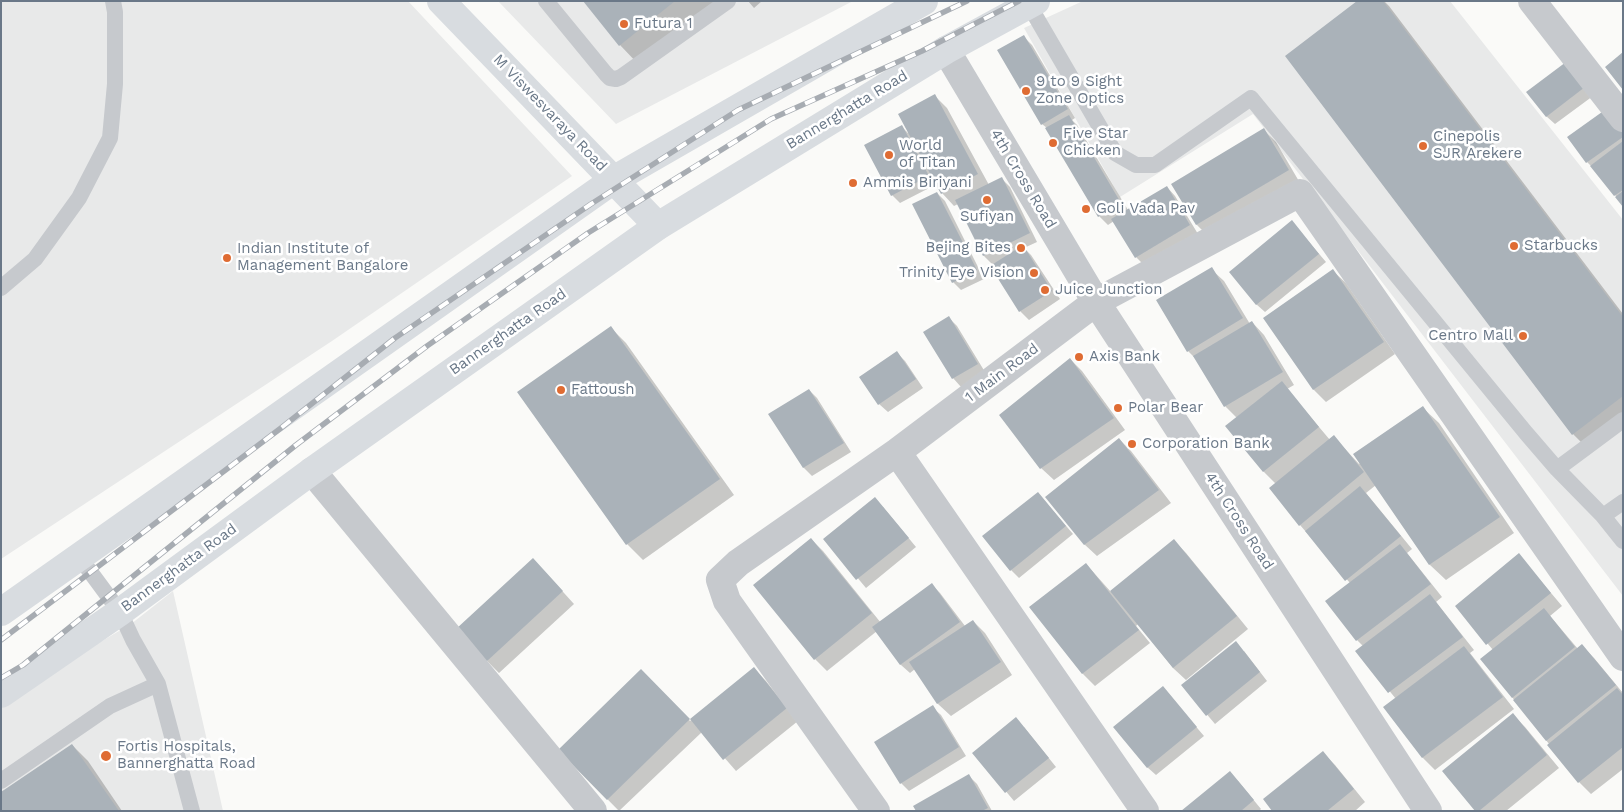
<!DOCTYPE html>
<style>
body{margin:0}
#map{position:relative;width:1624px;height:812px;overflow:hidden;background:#fafaf8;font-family:"Work Sans",sans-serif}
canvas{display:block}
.frame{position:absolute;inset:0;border:2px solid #6a7888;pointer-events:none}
</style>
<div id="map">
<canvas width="1624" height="812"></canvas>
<div class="frame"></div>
</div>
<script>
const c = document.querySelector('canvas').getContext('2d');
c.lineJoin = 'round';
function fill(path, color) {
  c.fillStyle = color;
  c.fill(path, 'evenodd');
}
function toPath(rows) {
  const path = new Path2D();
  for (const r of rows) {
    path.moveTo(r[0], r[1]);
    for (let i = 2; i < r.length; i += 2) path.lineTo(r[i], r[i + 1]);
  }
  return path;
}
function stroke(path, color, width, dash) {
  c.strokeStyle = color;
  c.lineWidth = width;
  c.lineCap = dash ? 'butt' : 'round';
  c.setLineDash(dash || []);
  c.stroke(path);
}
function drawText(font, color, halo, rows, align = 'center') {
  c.font = font + ' "Work Sans",sans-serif';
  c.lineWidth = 5;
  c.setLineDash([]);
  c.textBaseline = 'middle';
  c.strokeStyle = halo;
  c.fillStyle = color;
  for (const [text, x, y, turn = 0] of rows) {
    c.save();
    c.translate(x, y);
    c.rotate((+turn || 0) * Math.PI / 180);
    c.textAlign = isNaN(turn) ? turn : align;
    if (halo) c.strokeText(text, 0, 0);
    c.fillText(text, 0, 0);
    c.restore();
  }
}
fill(toPath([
 [1,1,408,1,572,176,332,341,1,559],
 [498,1,853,1,616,124],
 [1083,1,1450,1,1623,220,1623,596,1253,114,1120,197,1024,28],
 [173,591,223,811,1,811,1,700,131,624]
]), '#e8e9e9');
fill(toPath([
 [585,1,722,1,640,66,620,45],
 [748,1,762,1,754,8],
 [1359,1,1384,1,1389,6,1623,314,1623,423,1588,449,1573,434],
 [1023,36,1032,45,1075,118,1072,120,1077,125,1128,210,1167,187,1175,196,1198,234,1145,266,1136,257,1114,221,1108,225,1099,216,1047,128,1042,124],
 [1566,63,1593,96,1555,124,1546,116],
 [935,96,947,108,989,185,1002,179,1010,187,1037,242,1024,248,1031,255,1060,299,1029,320,1020,311,991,267,993,265,984,256,958,204,954,206,942,193,937,184,900,203,892,195,902,127,908,133],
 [1623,124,1623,205,1595,170,1587,162],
 [1264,130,1276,142,1300,183,1209,237,1197,225,1172,184],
 [937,193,945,201,984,279,961,290,953,282],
 [1292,222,1326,262,1265,312,1256,304],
 [1211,269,1224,281,1250,324,1252,322,1264,335,1294,385,1287,389,1330,440,1334,437,1359,464,1423,408,1439,423,1514,533,1446,580,1430,565,1376,485,1366,493,1412,549,1407,553,1442,597,1436,602,1474,650,1470,653,1514,709,1435,770,1423,758,1385,707,1396,699,1357,651,1363,646,1357,640,1350,583,1300,525,1276,484,1264,472,1227,427,1237,418,1225,406,1198,361,1188,351],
 [1333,271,1346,283,1395,354,1326,402,1314,390,1265,318],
 [949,318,957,326,985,372,961,387,953,378],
 [610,327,626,343,734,495,643,560,627,544],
 [896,352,905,361,923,388,888,412,879,404],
 [1070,359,1082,371,1125,430,1054,480,1041,468],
 [809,390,817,398,851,452,812,476,804,468,770,414],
 [1119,439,1131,451,1171,503,1097,556,1084,544],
 [1038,493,1073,534,1019,578,1011,570],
 [883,507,916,547,866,588,825,539],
 [811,539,823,551,881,623,932,585,940,593,965,626,973,621,985,633,1012,675,951,716,938,704,915,669,910,673,901,665,877,631,827,671,815,659],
 [1174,541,1186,553,1248,629,1186,680,1173,668,1138,624,1136,626,1150,643,1095,686,1083,674,1031,607,1086,564,1111,592],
 [1519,555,1562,606,1550,616,1578,649,1582,646,1594,658,1623,693,1623,769,1591,794,1579,782,1482,659,1493,650,1456,606],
 [545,572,574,604,499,673,487,661],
 [1244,651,1267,681,1215,724,1183,686],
 [754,669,766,681,798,721,736,771,702,732,619,811,559,750,641,670,690,721],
 [1163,688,1204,736,1156,775,1147,767],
 [932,707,941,715,966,756,909,791,901,783],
 [1513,715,1525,727,1559,768,1506,811,1476,811],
 [1024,727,1056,767,1014,801,974,753],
 [72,745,88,761,122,811,1,811],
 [1323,753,1335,765,1365,802,1355,811,1274,811],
 [969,776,977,784,992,811,917,811],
 [1238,781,1261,809,1259,811,1183,811]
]), '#0003');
fill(toPath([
 [583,1,675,1,619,46],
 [1357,1,1383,1,1623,317,1623,396,1572,435,1285,56],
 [1024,35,1068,109,1041,125,997,50],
 [1623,52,1623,90,1605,67],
 [1566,62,1585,87,1546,117,1526,92],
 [935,94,978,174,941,194,898,114],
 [1609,107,1623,126,1623,137,1586,163,1567,137],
 [1069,115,1121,203,1098,217,1045,128],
 [902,125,929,176,891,196,864,145],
 [1264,128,1289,170,1196,225,1171,184],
 [1623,141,1623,190,1614,196,1590,166],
 [1002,177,1030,233,983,256,955,200],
 [1167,186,1190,225,1135,258,1111,219],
 [1623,191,1623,207,1615,197],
 [937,192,977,270,952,283,912,204],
 [1292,220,1319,254,1256,305,1229,272],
 [1023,245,1052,291,1019,312,990,266],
 [1212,267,1243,318,1187,352,1156,300],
 [1333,269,1384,342,1313,390,1263,318],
 [949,316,978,364,952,379,923,332],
 [1252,321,1283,372,1224,407,1193,356],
 [611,326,720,479,626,545,517,392],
 [897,351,916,379,878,405,859,377],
 [1070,358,1114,418,1040,469,999,415],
 [1282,381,1319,427,1263,472,1225,426],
 [809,389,844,443,803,468,768,414],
 [1423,406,1500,517,1429,565,1353,454],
 [1334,435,1364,472,1299,526,1269,488],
 [1119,438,1159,490,1084,545,1045,497],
 [1360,486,1401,536,1345,581,1305,531],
 [1038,492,1066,526,1010,571,982,536],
 [875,497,909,538,856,580,823,539],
 [811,538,872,613,814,660,753,585],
 [1174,539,1237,616,1173,668,1110,591],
 [1400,544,1431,584,1356,641,1325,601],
 [1519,553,1551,593,1486,645,1455,606],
 [533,558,563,591,486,662,456,629],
 [1086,563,1139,630,1082,674,1029,607],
 [932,583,960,622,900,665,872,627],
 [1430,594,1463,637,1388,693,1355,651],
 [1544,608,1575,647,1512,698,1480,659],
 [973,620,1001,662,937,704,909,662],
 [1236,641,1260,672,1206,716,1181,685],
 [1582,644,1616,685,1546,741,1513,700],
 [1464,646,1503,697,1422,758,1383,707],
 [754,667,787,708,723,760,690,719],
 [641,669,690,719,607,800,558,750],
 [1163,686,1197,727,1147,768,1113,727],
 [1617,688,1623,695,1623,747,1578,783,1547,745],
 [933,705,959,747,900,784,874,742],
 [1513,713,1547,755,1479,811,1475,811,1442,771],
 [1016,717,1049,758,1005,793,972,753],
 [72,744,119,811,1,811,1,792],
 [1323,751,1354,789,1327,811,1272,811,1263,799],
 [1230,771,1254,800,1241,811,1181,811],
 [969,774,988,808,982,811,916,811,913,806]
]), '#aab2b9');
stroke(toPath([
 [546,1,606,74,610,78,616,79,621,77,728,1],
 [1029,5,1115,153,1136,165,1155,165,1251,98,1526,433,1557,469,1603,516,1623,541],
 [1,288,35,259,79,198,110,138,115,84,115,12,113,1],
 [1557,469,1623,420],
 [1603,516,1623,502],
 [80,558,120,612,133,640,158,684,192,811],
 [1,781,110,706,158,684]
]), '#c6c9cd', 16);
stroke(toPath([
 [1532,1,1623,118],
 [946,50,1096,302,1428,811],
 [897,452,1145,811],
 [312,471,593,811],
 [876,811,727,601,720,580,738,563,897,452,1096,302,1300,193,1623,657]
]), '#c6c9cd', 28);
stroke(toPath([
 [441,1,658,226]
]), '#d8dce0', 28);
stroke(toPath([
 [1,612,615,179,924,1],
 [1,694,120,612,312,471,658,226,946,50,1036,1]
]), '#d8dce0', 28);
const rail = toPath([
 [1,640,281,428,395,338,591,204,738,110,967,1],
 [1,678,23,665,296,445,427,346,588,233,771,119,922,51,1019,1]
]);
stroke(rail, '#a7acb2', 5.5);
stroke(rail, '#fff', 4, [11]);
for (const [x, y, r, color] of [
 [624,24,5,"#df6c33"],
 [1026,91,5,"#df6c33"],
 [1053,143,5,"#df6c33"],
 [1423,146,5,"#df6c33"],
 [889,155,5,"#df6c33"],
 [853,183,5,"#df6c33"],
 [987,200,5,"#df6c33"],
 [1086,209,5,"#df6c33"],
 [1514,246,5,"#df6c33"],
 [1021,248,5,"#df6c33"],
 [227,258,5,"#df6c33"],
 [1034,273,5,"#df6c33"],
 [1045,290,5,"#df6c33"],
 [1523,336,5,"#df6c33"],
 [1079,357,5,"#df6c33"],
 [561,390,5,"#df6c33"],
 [1118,408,5,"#df6c33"],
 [1132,444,5,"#df6c33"],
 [106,756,6,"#df6c33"]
]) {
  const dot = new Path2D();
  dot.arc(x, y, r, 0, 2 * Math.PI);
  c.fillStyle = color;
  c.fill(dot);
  stroke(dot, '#fff', 2);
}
drawText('15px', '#6a7888', '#fff', [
 ["Futura 1",634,24],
 ["9 to 9 Sight",1036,82],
 ["Zone Optics",1036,99],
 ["Five Star",1063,134],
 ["Chicken",1063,151],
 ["Cinepolis",1433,137],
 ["SJR Arekere",1433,154],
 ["World",899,146],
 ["of Titan",899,163],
 ["Ammis Biriyani",863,183],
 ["Goli Vada Pav",1096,209],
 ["Sufiyan",987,217,"center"],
 ["Starbucks",1524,246],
 ["Bejing Bites",1011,248,"right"],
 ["Indian Institute of",237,249],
 ["Management Bangalore",237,266],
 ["Trinity Eye Vision",1024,273,"right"],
 ["Juice Junction",1055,290],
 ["Centro Mall",1513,336,"right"],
 ["Axis Bank",1089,357],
 ["Fattoush",571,390],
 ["Polar Bear",1128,408],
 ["Corporation Bank",1142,444],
 ["Fortis Hospitals,",117,747],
 ["Bannerghatta Road",117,764]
], 'left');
drawText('15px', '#6a7888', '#fff', [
 ["Bannerghatta Road",847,110,-31],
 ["M Viswesvaraya Road",550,113,46],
 ["4th Cross Road",1023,179,59],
 ["Bannerghatta Road",508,332,-35],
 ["1 Main Road",1002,373,-37],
 ["4th Cross Road",1239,521,57],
 ["Bannerghatta Road",179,568,-36]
]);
</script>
